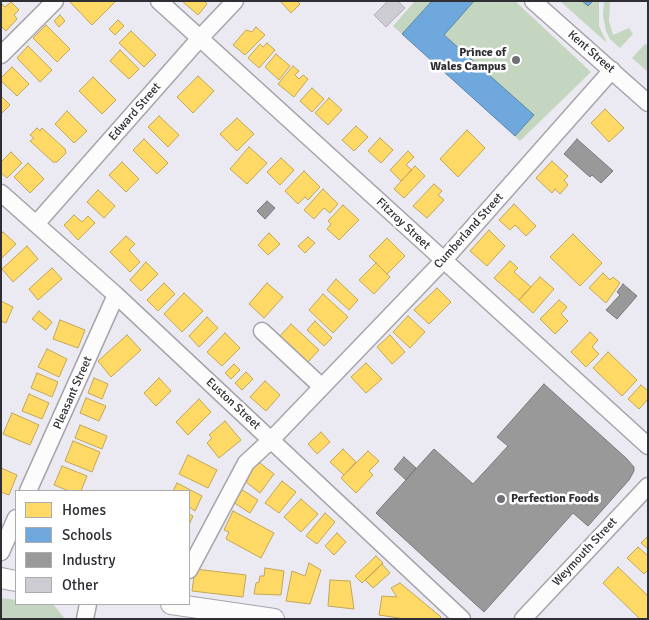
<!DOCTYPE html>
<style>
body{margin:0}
#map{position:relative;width:649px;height:620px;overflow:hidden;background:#ebe9f2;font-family:Signika,sans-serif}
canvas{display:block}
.frame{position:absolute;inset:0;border:2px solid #2f2e34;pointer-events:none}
.legend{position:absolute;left:15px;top:490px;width:175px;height:115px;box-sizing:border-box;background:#fff;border:1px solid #acabae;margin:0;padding:6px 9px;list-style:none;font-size:15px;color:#2f2e34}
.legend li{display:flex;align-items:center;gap:10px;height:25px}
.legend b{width:25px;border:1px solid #acabae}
</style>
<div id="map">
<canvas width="649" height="620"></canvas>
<div class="frame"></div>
<ul class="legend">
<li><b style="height:14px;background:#ffd966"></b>Homes</li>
<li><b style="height:14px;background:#6fa8dc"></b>Schools</li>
<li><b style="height:14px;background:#999"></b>Industry</li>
<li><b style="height:14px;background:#cdccd3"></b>Other</li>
</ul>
</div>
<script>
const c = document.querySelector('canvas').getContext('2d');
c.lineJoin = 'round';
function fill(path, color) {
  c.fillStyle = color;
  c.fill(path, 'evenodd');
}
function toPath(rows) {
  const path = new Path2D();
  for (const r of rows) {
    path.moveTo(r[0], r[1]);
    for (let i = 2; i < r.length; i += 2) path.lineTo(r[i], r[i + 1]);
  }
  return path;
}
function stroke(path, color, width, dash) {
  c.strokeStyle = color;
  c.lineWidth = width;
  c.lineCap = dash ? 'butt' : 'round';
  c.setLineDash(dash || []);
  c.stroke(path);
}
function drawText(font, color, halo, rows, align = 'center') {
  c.font = font + ' Signika,sans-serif';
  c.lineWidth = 5;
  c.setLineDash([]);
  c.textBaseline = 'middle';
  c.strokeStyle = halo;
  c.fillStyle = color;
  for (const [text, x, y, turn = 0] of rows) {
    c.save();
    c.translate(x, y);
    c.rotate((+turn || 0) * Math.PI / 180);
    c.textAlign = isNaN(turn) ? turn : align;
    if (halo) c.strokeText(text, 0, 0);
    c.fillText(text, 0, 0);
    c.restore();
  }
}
fill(toPath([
 [415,1,432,1,402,34,393,26],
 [474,1,515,1,591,72,520,141,515,136,533,115,444,35],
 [560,1,582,1,588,6,593,1,599,1,599,26,607,43],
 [604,1,610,1,609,21,613,35,629,28,633,34,620,48,610,39,606,31,603,16],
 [645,44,648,45,648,72,632,58],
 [1,598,16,600,16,604,54,605,65,619,1,619]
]), '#c4d5c0');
const homes = toPath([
 [69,1,116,1,92,25,69,1],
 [182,1,204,1,207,4,198,15,182,1],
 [280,1,297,1,300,4,291,13,280,1],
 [11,2,19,10,14,15,17,19,6,31,1,26,1,3,5,7,11,2],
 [60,15,65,21,59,27,54,21,60,15],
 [118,20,124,26,115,35,109,29,118,20],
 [46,25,70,49,57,62,33,38,46,25],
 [256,27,265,35,245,55,233,45,246,30,252,32,256,27],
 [131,31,156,55,144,67,119,43,131,31],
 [267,43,275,50,259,68,248,58,260,44,263,47,267,43],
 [28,46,52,70,40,82,17,58,28,46],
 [120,50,139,69,129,79,110,61,120,50],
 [276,54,290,66,279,80,265,67,276,54],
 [293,66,299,71,295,75,299,79,303,75,308,79,294,97,278,84,293,66],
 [12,67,29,84,17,96,1,81,1,78,12,67],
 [198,76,214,91,193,113,177,97,198,76],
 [93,77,116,100,102,114,79,91,93,77],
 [312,88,324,99,312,112,300,101,312,88],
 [1,96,10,105,1,114,1,96],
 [329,98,342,110,328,125,315,113,329,98],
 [605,109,624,128,609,142,591,123,605,109],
 [67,111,87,131,74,143,55,124,67,111],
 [159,116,179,135,168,147,148,127,159,116],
 [237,118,254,134,237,151,220,134,237,118],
 [356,126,368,137,354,151,342,140,356,126],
 [37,128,40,131,42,128,65,149,66,153,57,162,53,162,30,141,34,138,30,135,37,128],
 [467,130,485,148,458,177,440,159,467,130],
 [380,138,393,150,381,163,368,151,380,138],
 [144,139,168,163,157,174,133,150,144,139],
 [249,147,267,163,247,184,230,169,249,147],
 [408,151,414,157,406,165,412,170,401,181,390,170,408,151],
 [11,152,22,163,7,178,1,173,1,162,11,152],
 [281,158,294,170,280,185,267,172,281,158],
 [552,161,568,176,564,180,568,185,560,194,555,189,552,193,536,178,552,161],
 [122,162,139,179,126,192,109,175,122,162],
 [28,163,44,179,30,193,14,177,28,163],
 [415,166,425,176,404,198,394,189,415,166],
 [304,171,320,187,308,200,305,197,298,204,285,191,304,171],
 [434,184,442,191,438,195,444,200,427,218,413,206,434,184],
 [323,189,338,204,330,213,324,208,314,219,304,210,323,189],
 [98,190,115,206,104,218,87,202,98,190],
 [514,204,536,226,526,236,515,225,510,230,499,220,514,204],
 [343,205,359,220,339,240,327,229,331,224,328,221,343,205],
 [74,215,82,222,88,216,95,223,78,240,64,225,74,215],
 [489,230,505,246,487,266,470,251,489,230],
 [3,232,16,244,1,259,1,234,3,232],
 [269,233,280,244,268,255,258,245,269,233],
 [573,234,602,263,580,286,550,257,573,234],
 [126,236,135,244,129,250,140,262,130,272,110,252,126,236],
 [308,237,315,243,305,253,298,246,308,237],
 [387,238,405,256,387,274,369,256,387,238],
 [27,246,38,259,13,282,2,269,27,246],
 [510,261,518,268,514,272,531,287,519,300,494,278,510,261],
 [146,262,158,274,141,291,130,280,146,262],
 [376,263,390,277,374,294,359,280,376,263],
 [52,268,62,279,38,300,29,289,52,268],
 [603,273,610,280,613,277,620,283,606,303,589,288,603,273],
 [540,277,554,289,533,313,519,300,540,277],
 [336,279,358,300,349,310,327,290,336,279],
 [164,283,175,294,158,311,147,300,164,283],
 [267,283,283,297,264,318,249,304,267,283],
 [437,288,451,302,429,324,414,310,437,288],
 [184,293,203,311,182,332,164,314,184,293],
 [323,294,348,317,333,333,309,310,323,294],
 [559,300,567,307,561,314,568,321,555,334,540,319,559,300],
 [1,301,13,307,6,323,1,321,1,301],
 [39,311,52,322,46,330,32,319,39,311],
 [408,316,425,332,410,348,393,332,408,316],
 [207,317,218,328,199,347,189,336,207,317],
 [60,320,85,330,78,348,53,339,60,320],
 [315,321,332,338,324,346,307,330,315,321],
 [291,324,319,350,307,363,279,337,291,324],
 [590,332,598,340,592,347,599,354,586,367,571,352,590,332],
 [225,333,240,348,222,366,207,352,225,333],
 [127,335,141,350,111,377,98,361,127,335],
 [390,335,405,352,392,364,377,347,390,335],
 [47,349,67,359,59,377,38,367,47,349],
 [608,352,637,380,622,396,593,368,608,352],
 [366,363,382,379,366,393,351,377,366,363],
 [234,364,240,370,231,379,225,373,234,364],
 [246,372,253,379,242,390,235,383,246,372],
 [37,373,58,382,52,397,31,388,37,373],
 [94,378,108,384,102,399,88,393,94,378],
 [159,378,171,391,156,406,144,393,159,378],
 [265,381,280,395,266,411,250,397,265,381],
 [641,385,648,391,648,399,639,409,628,399,641,385],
 [29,394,49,403,42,419,22,411,29,394],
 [86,398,106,406,99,421,80,413,86,398],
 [199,399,211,412,188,435,176,422,199,399],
 [12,413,39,425,30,445,3,434,12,413],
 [225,421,241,440,219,458,207,443,212,438,209,435,225,421],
 [80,425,107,436,102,449,75,438,80,425],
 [321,432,330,442,317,454,308,444,321,432],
 [73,441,100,452,92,472,65,461,73,441],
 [343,449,356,462,344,475,330,462,343,449],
 [368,451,379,461,369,471,373,475,356,493,341,478,368,451],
 [188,455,217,470,208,488,179,474,188,455],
 [256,460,274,474,260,493,246,482,248,479,244,475,256,460],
 [62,466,87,476,81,491,69,491,54,485,62,466],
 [1,468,17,475,9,495,1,492,1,468],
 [282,481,296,492,279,513,265,503,282,481],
 [177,483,202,496,195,511,189,507,189,491,173,491,177,483],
 [241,489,258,500,250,513,233,502,241,489],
 [301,499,318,514,301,532,284,517,301,499],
 [233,511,274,533,261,558,226,539,229,532,224,530,233,511],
 [325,513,335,522,317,544,306,536,325,513],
 [189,514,193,516,189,525,189,514],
 [337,533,346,542,334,555,325,546,337,533],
 [648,536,648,549,641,543,648,536],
 [638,547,648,556,648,570,644,574,627,558,638,547],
 [376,556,383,563,362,583,355,576,376,556],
 [309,563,321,570,310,604,286,601,292,571,305,576,309,563],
 [382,564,390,573,373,588,365,580,382,564],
 [618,567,648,596,648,619,640,619,603,583,618,567],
 [265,568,284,571,281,595,254,594,256,583,259,582,260,576,264,576,265,568],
 [195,569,246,575,243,597,192,591,195,569],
 [330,580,350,581,354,609,328,606,330,580],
 [400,583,441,617,440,619,405,619,379,615,382,596,397,597,391,588,400,583]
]);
fill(homes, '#ffd966');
stroke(homes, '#c1a657', 1);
const schools = toPath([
 [432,1,474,1,444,35,534,115,515,136,402,34,432,1],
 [582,1,593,1,588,6,582,1]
]);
fill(schools, '#6fa8dc');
stroke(schools, '#5c83aa', 1);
const industry = toPath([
 [577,139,613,171,601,183,592,175,590,177,564,154,577,139],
 [267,201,275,208,265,219,257,211,267,201],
 [623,284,637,296,617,319,606,310,620,295,617,292,623,284],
 [544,384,626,458,634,467,634,471,629,480,588,526,573,513,484,612,376,513,434,449,473,484,508,446,497,437,544,384],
 [404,457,416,468,406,480,394,469,404,457]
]);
fill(industry, '#999');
stroke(industry, '#79797b', 1);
const building = toPath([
 [388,1,398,1,405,8,386,27,374,15,388,1]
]);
fill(building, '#cdccd3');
stroke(building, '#b0afb6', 1);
const minor = toPath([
 [159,1,648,446],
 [533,1,648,103],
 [1,55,55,1],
 [1,193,116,295,462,619],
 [36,224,200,38,235,1],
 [262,331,322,387],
 [28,491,116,295],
 [1,552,16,518],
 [189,570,246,463,271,440,443,261,612,70],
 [85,619,88,604],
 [523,619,648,486]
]);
const major = toPath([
 [1,578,16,581],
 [171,604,274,619]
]);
stroke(minor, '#a6a4aa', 19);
stroke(major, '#a6a4aa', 22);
stroke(minor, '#fcfcfd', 16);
stroke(major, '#fcfcfd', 20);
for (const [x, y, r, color] of [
 [516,60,5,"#716f76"],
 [501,499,5,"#716f76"]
]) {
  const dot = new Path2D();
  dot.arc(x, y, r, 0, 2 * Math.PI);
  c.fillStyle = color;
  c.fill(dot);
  stroke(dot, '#fff', 2);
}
drawText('12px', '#2f2e34', '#fff', [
 ["Kent Street",591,52,41],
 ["Edward Street",135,112,-49],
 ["Fitzroy Street",403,224,43],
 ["Cumberland Street",469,231,-48],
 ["Pleasant Street",73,393,-66],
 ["Euston Street",233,404,43],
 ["Weymouth Street",585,552,-47]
]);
drawText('bold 12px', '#2f2e34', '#fff', [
 ["Prince of",506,53],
 ["Wales Campus",506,67],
 ["Perfection Foods",511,499,"left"]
], 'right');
</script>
